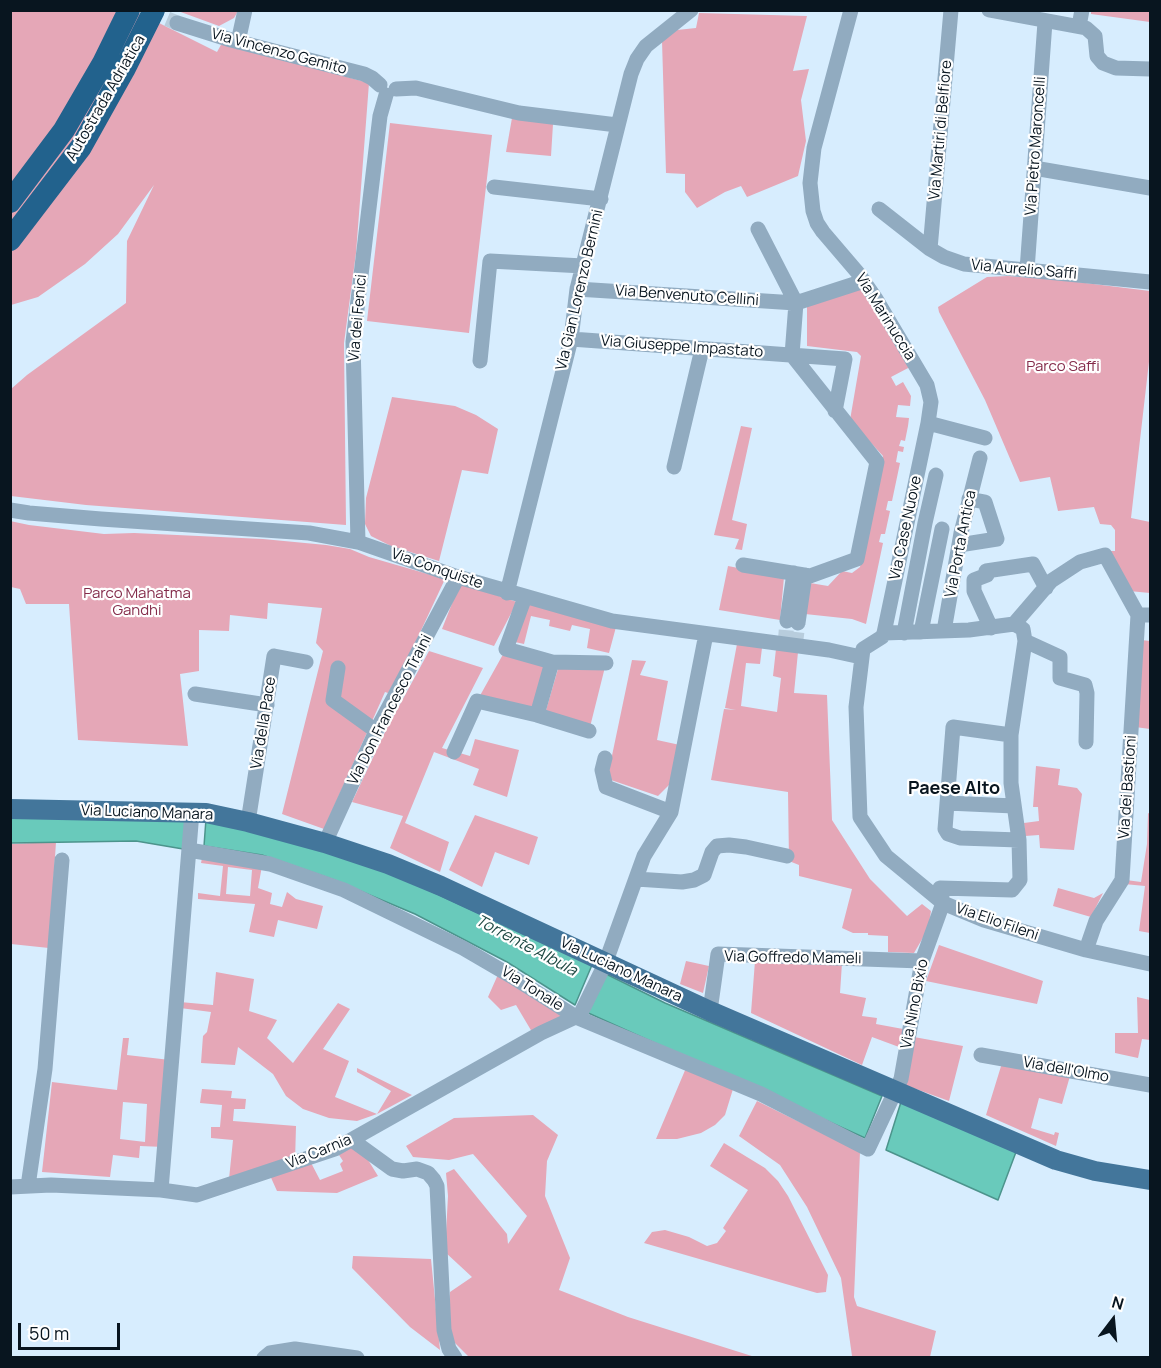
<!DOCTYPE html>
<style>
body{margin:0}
#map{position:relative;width:1161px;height:1368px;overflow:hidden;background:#d7edfe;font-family:Manrope,sans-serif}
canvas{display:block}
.frame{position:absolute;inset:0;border:12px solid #08151f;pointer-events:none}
.north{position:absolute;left:1083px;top:1290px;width:60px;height:60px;-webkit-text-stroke:4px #fff;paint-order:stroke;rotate:16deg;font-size:16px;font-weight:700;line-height:24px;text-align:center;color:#08151f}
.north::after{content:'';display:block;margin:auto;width:21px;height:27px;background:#08151f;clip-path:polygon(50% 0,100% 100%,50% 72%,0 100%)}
.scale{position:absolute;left:18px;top:1323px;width:102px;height:27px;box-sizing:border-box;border:3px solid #08151f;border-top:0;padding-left:8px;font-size:18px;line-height:21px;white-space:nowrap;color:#08151f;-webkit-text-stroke:4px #fff;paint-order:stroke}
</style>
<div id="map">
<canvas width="1161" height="1368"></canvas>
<div class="frame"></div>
<div class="north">N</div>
<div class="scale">50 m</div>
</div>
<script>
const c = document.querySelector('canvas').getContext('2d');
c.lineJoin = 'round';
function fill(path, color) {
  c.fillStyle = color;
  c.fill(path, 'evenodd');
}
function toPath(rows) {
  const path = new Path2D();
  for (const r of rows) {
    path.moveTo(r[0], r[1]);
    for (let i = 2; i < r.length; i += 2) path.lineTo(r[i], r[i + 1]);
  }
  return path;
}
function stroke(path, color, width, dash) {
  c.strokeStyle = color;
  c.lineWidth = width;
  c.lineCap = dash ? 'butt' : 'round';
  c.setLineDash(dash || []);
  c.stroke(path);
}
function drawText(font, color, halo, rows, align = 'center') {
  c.font = font + ' Manrope,sans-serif';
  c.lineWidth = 4.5;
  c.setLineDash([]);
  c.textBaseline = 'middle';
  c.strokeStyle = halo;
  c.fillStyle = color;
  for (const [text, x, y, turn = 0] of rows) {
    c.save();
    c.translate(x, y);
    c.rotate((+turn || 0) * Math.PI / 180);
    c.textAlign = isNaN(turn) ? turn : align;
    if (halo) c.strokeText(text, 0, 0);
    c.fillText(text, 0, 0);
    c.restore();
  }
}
fill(toPath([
 [10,11,135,11,217,52,222,43,369,83,356,253,344,343,346,525,86,505,11,496,11,389,27,375,126,303,127,241,154,185,118,234,85,264,38,297,11,305],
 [178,11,238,11,234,18,219,26],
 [1091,11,1150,11,1150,22,1091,14],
 [699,13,807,16,793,71,809,69,801,100,806,141,798,176,747,197,741,186,725,192,697,208,685,192,685,174,666,173,662,41,677,30,696,28],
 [512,118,553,124,551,156,506,152],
 [390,123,492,135,469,333,367,321],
 [1008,276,1069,281,1150,291,1150,353,1131,518,1150,522,1150,593,1129,591,1109,551,1115,551,1115,530,1111,525,1100,524,1094,507,1058,511,1050,477,1020,482,985,400,939,312,938,307,987,277],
 [865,286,910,367,891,377,896,386,903,382,911,396,910,406,898,405,896,417,909,418,908,426,905,441,901,440,899,446,904,447,903,452,898,451,896,462,900,463,892,501,888,501,886,510,890,511,885,534,881,534,879,542,883,543,866,624,852,619,805,614,810,583,828,586,842,571,852,573,860,567,883,456,850,420,861,356,857,352,807,346,807,306],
 [392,397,455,406,476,415,498,429,488,474,462,470,439,561,391,546,371,536,365,524,366,498],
 [741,426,752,428,732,520,747,524,742,550,735,549,739,539,714,535],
 [10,521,29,525,104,534,134,533,263,539,326,545,350,549,369,557,445,579,410,654,388,693,385,692,324,829,282,814,323,651,316,643,322,608,268,603,267,619,230,615,229,631,199,630,199,671,180,674,188,746,78,740,69,604,26,604,20,589,11,587],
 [728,566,784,577,780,620,719,610],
 [460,583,517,602,494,646,442,629],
 [528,604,616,627,609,653,587,648,590,629,572,625,570,631,549,626,550,620,531,616,524,644,515,642],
 [1141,640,1150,641,1150,729,1135,727],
 [737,644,762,648,760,664,746,663,741,706,777,712,781,678,773,676,776,649,798,652,794,693,827,695,832,820,870,879,907,916,922,904,931,911,928,929,914,953,888,952,888,936,868,935,868,933,853,933,842,928,852,889,799,876,799,865,789,861,788,792,711,780,724,709,736,710,725,708],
 [506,649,552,662,537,715,477,701],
 [429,651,483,668,442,748,470,756,475,739,519,750,507,797,473,785,479,769,434,752,405,823,449,842,440,872,390,848,403,816,352,802,386,730],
 [632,660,646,661,640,675,668,681,657,740,680,745,674,780,658,796,611,780,609,770],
 [560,662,606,663,589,731,544,717],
 [1036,766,1060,769,1058,785,1077,788,1082,794,1074,850,1040,848,1039,835,1025,836,1024,823,1039,821,1038,807,1033,807],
 [1148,813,1150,814,1150,933,1139,931,1145,886,1124,884,1126,880,1141,882,1147,844],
 [475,815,538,837,529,865,495,852,482,887,449,870],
 [56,842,49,948,11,944,10,844],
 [202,858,262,866,258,888,272,893,270,904,282,907,287,892,296,899,323,906,317,929,278,920,274,937,249,932,255,904,198,899,198,893,220,896,223,866,201,863],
 [228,867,252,870,250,896,226,894],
 [1058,888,1094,898,1103,893,1091,917,1053,906],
 [939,945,1043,981,1037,1004,926,981],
 [686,961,709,966,703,993,680,984],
 [755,961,842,963,840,993,866,998,862,1016,877,1018,876,1024,903,1029,899,1047,872,1037,862,1065,751,1013],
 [500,970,576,1017,535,1037,516,1005,501,1010,488,997],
 [216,972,254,979,249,1011,277,1020,267,1038,293,1063,338,1003,350,1009,323,1049,349,1061,335,1097,377,1114,391,1091,357,1072,357,1068,412,1095,377,1114,357,1121,329,1118,303,1109,286,1096,273,1074,238,1047,235,1065,201,1063,203,1036,207,1032,211,1012,180,1008,180,1002,213,1005],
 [1137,997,1150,1000,1150,1040,1142,1039,1138,1058,1115,1053,1115,1033,1138,1033],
 [914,1037,963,1046,949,1101,905,1085],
 [123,1038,129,1038,127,1055,170,1060,164,1147,140,1146,139,1158,113,1155,110,1177,42,1172,52,1082,117,1090],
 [123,1102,147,1104,145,1142,120,1139],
 [1002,1063,1070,1076,1062,1104,1039,1098,1031,1128,1054,1135,1055,1132,1059,1133,1056,1146,986,1115],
 [686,1068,733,1089,725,1115,715,1125,701,1133,677,1139,656,1139],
 [202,1089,232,1091,231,1098,246,1099,245,1109,234,1109,233,1121,296,1126,295,1162,308,1157,320,1180,343,1171,340,1164,343,1161,335,1149,360,1147,378,1176,337,1193,277,1191,268,1171,229,1179,233,1140,211,1138,211,1127,220,1127,222,1105,200,1103],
 [757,1101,860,1152,854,1297,857,1306,936,1331,930,1357,850,1357,852,1356,841,1278,807,1207,780,1165,739,1136],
 [533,1115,558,1135,547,1161,545,1196,570,1258,559,1290,628,1317,755,1357,469,1357,454,1342,449,1322,450,1292,472,1277,445,1252,448,1196,446,1173,454,1169,507,1234,508,1244,527,1216,473,1154,449,1160,413,1157,406,1146,454,1118],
 [724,1143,765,1168,778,1181,788,1196,828,1275,826,1292,817,1293,644,1243,652,1232,665,1230,689,1237,707,1246,717,1243,726,1231,723,1228,748,1190,710,1166],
 [353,1256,431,1259,440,1350,410,1327,352,1268]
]), '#e5a7b7');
const water = toPath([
 [10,817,191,818,189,850,136,841,11,843,10,817],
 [206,819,352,855,592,965,575,1005,507,962,415,914,334,880,262,855,204,846,206,819],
 [606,974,665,1003,882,1096,865,1138,586,1012,606,974],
 [901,1102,1016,1152,998,1200,886,1150,901,1102]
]);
fill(water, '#69cabb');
stroke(water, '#4c948c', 1.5);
stroke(toPath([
 [146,10,177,23],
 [785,645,787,621],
 [795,647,798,623]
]), '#b8cddd', 15, [15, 8]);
stroke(toPath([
 [851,10,814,148,810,183,813,211,817,223,823,232,858,273,876,299,927,385,931,402,928,423,884,633],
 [989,10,1086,28,1095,36,1097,56,1103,63,1116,68,1150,69],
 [177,23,231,40,364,74,372,78,380,85],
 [1079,26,1082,10],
 [238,42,245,10],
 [396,89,416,88,519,113,617,125],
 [1034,168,1150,188],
 [494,187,601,199],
 [879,209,930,249,944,257,964,264,1150,282],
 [930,249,951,10],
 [1027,270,1045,22],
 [577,289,796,303,864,281],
 [571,339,845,359,835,411],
 [480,361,490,261,583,266],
 [928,423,985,438],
 [674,467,702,349],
 [10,510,29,513,101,519,309,533,358,542,458,577,612,621,829,650,861,657],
 [358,542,353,342,380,116,386,95],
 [959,545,997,539,985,502,969,499],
 [743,565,810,576,857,559,877,462,792,355,796,303,758,229],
 [507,593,571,339,577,289,631,74,637,59,646,46,691,10],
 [787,621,794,573],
 [798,623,805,575],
 [1014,624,969,630,884,633,882,637,863,649,856,707,860,817,886,856,943,903,984,920,1086,950,1150,964],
 [1014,624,1051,581,1080,562,1105,555,1138,615,1150,615],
 [991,628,974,591,974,580,987,575,986,571,1033,564,1046,588],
 [944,631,961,533,980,458],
 [921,632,942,529],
 [904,633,925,523,936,475],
 [1025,641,1060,657,1060,678,1085,685,1087,693,1086,742],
 [552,662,606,663],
 [338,668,333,700,376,731],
 [195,694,267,705],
 [537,715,589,731],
 [1011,735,953,727,945,829,948,834,960,838,1019,840],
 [454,752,477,701,537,715,552,662,506,649,525,597],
 [605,758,602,770,606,787,671,812],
 [947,803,1014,806],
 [248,822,274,656,306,662],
 [325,843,376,731,458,577],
 [189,850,270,864,344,890,463,948,511,976,576,1017,761,1094,868,1149,901,1079,922,961,943,903],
 [636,879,682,882,694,880,704,875,712,852,717,846,729,845,746,847,787,856],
 [943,903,940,888,1012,890,1020,880,1019,840,1011,783,1011,735,1025,641,1023,629,1014,624],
 [1086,950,1096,921,1122,880,1138,615],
 [710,1011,718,954,922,961],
 [981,1055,1150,1085],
 [352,1140,392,1169,403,1171,417,1169,428,1173,434,1180,437,1186,444,1330,449,1349,455,1358],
 [28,1186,45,1069,62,860],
 [10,1187,51,1185,161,1190,197,1195,335,1149,541,1033,580,1015,605,964,644,856,671,812,706,634],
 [161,1190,192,812],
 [264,1358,270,1353,295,1349,357,1358]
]), '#91abc0', 15);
stroke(toPath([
 [10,809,206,813,248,822,325,843,388,864,441,886,710,1011,1056,1160,1095,1171,1150,1180]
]), '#43769b', 20);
stroke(toPath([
 [10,202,64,130,103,63,129,10],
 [10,240,81,147,124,70,154,10]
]), '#22628d', 22);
drawText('15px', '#08151f', '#fff', [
 ["Via Vincenzo Gemito",279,52,15],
 ["Autostrada Adriatica",106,98,-60],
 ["Via Martiri di Belfiore",941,130,-85],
 ["Via Pietro Maroncelli",1036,146,-86],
 ["Via Aurelio Saffi",1024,270,5],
 ["Via Gian Lorenzo Bernini",580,290,-77],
 ["Via Benvenuto Cellini",687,296,4],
 ["Via Marinuccia",885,317,58],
 ["Via dei Fenici",358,318,-85],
 ["Via Giuseppe Impastato",682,347,4],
 ["Via Case Nuove",906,528,-78],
 ["Via Porta Antica",961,544,-79],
 ["Via Conquiste",437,569,19],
 ["Via Don Francesco Traini",390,710,-63],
 ["Via della Pace",264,723,-81],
 ["Via dei Bastioni",1128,787,-86],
 ["Via Luciano Manara",147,813,2],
 ["Via Elio Fileni",997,922,19],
 ["Via Goffredo Mameli",793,958,1],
 ["Via Luciano Manara",621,970,25],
 ["Via Tonale",532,989,32],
 ["Via Nino Bixio",915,1004,-79],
 ["Via dell'Olmo",1066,1070,10],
 ["Via Carnia",319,1152,-22]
]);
drawText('15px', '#842b4a', '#fff', [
 ["Parco Saffi",1063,367],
 ["Parco Mahatma",137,594],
 ["Gandhi",137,611]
]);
drawText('italic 16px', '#1f4a44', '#fff', [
 ["Torrente Albula",526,946,28]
]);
drawText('bold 18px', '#08151f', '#fff', [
 ["Paese Alto",954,789]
]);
</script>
